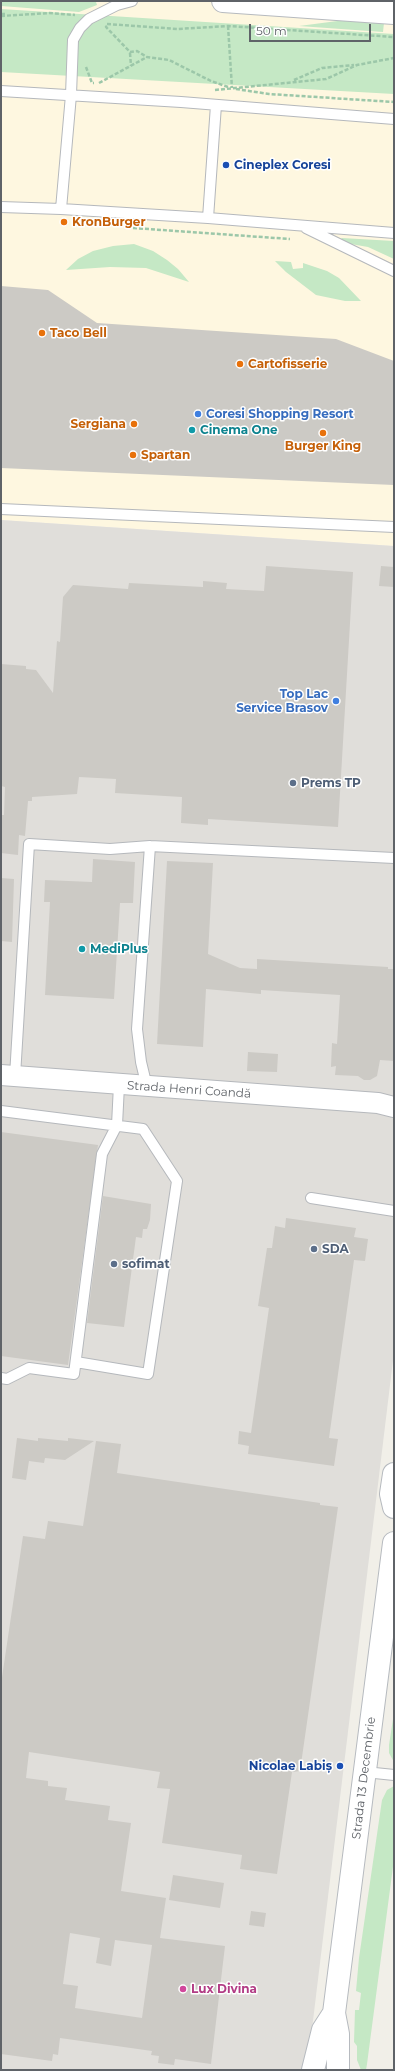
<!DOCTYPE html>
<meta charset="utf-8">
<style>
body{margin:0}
#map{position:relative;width:395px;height:2071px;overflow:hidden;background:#f1efe8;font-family:Montserrat,sans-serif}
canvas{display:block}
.frame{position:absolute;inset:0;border:2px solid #5f6368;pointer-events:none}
.scale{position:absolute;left:249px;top:24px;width:122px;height:18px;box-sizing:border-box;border:2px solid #5f6368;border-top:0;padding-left:5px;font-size:12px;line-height:14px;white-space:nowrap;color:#5f6368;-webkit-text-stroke:3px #fff;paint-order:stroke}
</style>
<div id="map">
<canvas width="395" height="2071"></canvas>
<div class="frame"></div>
<div class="scale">50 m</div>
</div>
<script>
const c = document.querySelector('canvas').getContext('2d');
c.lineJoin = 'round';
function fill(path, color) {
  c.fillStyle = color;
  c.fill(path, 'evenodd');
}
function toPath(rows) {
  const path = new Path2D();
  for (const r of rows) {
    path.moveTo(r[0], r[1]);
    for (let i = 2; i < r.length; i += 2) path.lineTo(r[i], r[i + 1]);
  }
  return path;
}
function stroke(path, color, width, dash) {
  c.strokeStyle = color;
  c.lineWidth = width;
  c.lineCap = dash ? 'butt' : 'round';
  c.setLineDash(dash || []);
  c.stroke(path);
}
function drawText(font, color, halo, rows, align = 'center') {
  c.font = font + ' Montserrat,sans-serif';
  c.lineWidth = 3;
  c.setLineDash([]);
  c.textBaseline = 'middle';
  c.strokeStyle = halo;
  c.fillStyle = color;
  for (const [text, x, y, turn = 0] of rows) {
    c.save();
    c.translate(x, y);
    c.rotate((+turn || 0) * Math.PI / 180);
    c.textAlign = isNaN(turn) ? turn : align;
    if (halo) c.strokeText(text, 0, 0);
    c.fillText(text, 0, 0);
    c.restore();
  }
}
fill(toPath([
 [1,1,394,1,394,546,1,520]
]), '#fef7e0');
fill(toPath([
 [1,520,394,546,394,1352,307,2070,1,2070]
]), '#e0deda');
fill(toPath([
 [1,1,88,1,96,2,97,5,79,12,1,6],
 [1,9,394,34,394,94,1,72],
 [345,20,384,23,383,32,299,26],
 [342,238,394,241,394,259,368,247,345,243,341,239],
 [134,244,153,251,167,260,178,269,189,282,146,268,110,267,66,270,78,259,93,251,113,246],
 [275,261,291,262,293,269,303,268,303,263,327,271,339,278,361,301,345,301,316,295,286,272],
 [393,1719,394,1719,394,1762,389,1753,389,1745],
 [394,1786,394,1859,367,2064,366,2070,361,2070,357,2060,357,2046,354,2042,355,2010,359,2010,361,1993,356,1991,359,1958,382,1800,387,1790]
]), '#c5e8c5');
fill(toPath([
 [1,286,48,290,97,323,336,339,394,361,394,485,1,468],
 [266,566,353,572,338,827,208,819,208,825,181,823,182,797,115,793,116,779,79,777,77,794,32,797,32,801,28,801,25,836,19,835,18,855,1,853,1,815,4,815,5,787,1,786,1,664,26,666,26,669,36,670,53,693,57,641,60,642,63,597,73,585,128,589,129,583,203,587,203,581,227,583,226,589,264,591],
 [381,566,394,567,394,587,379,586],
 [93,859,135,862,133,903,120,903,114,999,45,995,50,902,44,902,45,880,92,882],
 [167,861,213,863,208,954,240,968,257,969,257,959,388,967,388,969,394,969,394,1061,380,1060,377,1076,370,1080,364,1080,358,1076,335,1075,336,1066,331,1067,332,1043,337,1044,340,995,261,990,261,994,206,989,203,1047,157,1044],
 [1,878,14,879,12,942,1,941],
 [248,1052,278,1054,277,1072,247,1071],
 [1,1132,98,1145,68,1365,1,1356],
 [103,1196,151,1204,150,1220,147,1229,143,1229,142,1238,136,1237,124,1327,87,1323],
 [286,1218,356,1228,354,1237,368,1239,365,1261,354,1260,329,1438,338,1439,334,1466,248,1454,249,1446,238,1444,239,1431,251,1433,269,1308,258,1306,267,1248,272,1248,275,1226,285,1228],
 [17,1438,38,1441,38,1438,68,1441,68,1438,94,1441,65,1460,45,1458,44,1463,29,1461,26,1480,12,1478],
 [96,1441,121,1444,117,1473,320,1503,320,1505,338,1507,300,1771,292,1772,277,1874,240,1869,242,1855,162,1843,170,1789,157,1788,160,1772,29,1752,26,1778,48,1781,48,1786,67,1788,65,1800,110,1806,108,1820,131,1823,121,1891,166,1898,160,1938,225,1946,211,2064,175,2059,174,2065,158,2063,159,2056,151,2055,152,2051,60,2038,58,2055,53,2054,52,2061,1,2054,1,1684,23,1536,45,1539,48,1521,83,1526],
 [70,1933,100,1938,96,1963,111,1966,115,1940,152,1945,142,2018,75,2008,78,1986,63,1984],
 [173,1875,224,1883,220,1908,169,1900],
 [251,1911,266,1913,264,1927,249,1925]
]), '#cccac5');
const service = toPath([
 [1,91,181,102,394,119],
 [1,207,61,209,208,218,394,233],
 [61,209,71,95,73,40,80,28,89,19,117,5,132,1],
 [208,218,216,105],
 [306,228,394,271],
 [1,509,394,527],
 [15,1076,29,844,110,849,150,846,394,858],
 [147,1087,141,1062,137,1029,150,846],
 [1,1111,143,1129,177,1181,148,1374,76,1362],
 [311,1198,394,1211],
 [1,1378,7,1379,29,1368,74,1374,102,1154,117,1125,119,1085],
 [365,1772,394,1775]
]);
const minor = toPath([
 [1,1075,378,1103,394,1107]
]);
const secondary = toPath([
 [223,1,394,13],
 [394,1474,391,1494,394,1507],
 [313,2070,323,2030,334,2013],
 [338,2070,338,2034,334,2013,394,1543]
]);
stroke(service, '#b5b8bc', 12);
stroke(minor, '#b5b8bc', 22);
stroke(secondary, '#b6babf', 24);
stroke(toPath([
 [1,14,7,14],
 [1,16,49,13,75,15],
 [107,24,178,29,228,26,394,37],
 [107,26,106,27,130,52,137,51,147,57,169,60,211,81,231,88],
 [228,26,232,88],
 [130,53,131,66],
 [86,67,92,83,94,83],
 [294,80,322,68,354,65],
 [99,83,147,57],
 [236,89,269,94,394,102],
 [215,90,326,79,357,65,394,58],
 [133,228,290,239]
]), '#9cc7a9', 2.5, [4, 2]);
stroke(service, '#fff', 10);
stroke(minor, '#fff', 20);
stroke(secondary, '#fff', 22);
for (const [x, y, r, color] of [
 [226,165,4,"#1a4fb4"],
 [64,222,4,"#e8710a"],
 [42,333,4,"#e8710a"],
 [240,364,4,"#e8710a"],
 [198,414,4,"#3f7fe0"],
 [134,424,4,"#e8710a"],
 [192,430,4,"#0f9aa8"],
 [323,433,4,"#e8710a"],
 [133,455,4,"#e8710a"],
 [336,701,4,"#3f7fe0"],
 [293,783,4,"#5c6f8a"],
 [82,949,4,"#0f9aa8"],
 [314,1249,4,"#5c6f8a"],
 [114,1264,4,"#5c6f8a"],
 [340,1766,4,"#1a4fb4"],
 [183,1989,4,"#d1479c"]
]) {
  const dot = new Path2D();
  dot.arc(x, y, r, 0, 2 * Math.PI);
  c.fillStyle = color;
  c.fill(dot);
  stroke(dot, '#fff', 1.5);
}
drawText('bold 12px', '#164399', '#fff', [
 ["Cineplex Coresi",234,165],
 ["Nicolae Labiș",332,1766,"right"]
], 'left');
drawText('bold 12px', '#c56008', '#fff', [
 ["KronBurger",72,222],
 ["Taco Bell",50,333],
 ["Cartofisserie",248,364],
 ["Sergiana",126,424,"right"],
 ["Burger King",323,446,"center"],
 ["Spartan",141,455]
], 'left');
drawText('bold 12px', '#366cbe', '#fff', [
 ["Coresi Shopping Resort",206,414],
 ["Top Lac",328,694,"right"],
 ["Service Brasov",328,708,"right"]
], 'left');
drawText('bold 12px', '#0d838f', '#fff', [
 ["Cinema One",200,430],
 ["MediPlus",90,949]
], 'left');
drawText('bold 12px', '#4e5e75', '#fff', [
 ["Prems TP",301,783],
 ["SDA",322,1249],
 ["sofimat",122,1264]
], 'left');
drawText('12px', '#5f6368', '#fff', [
 ["Strada Henri Coandă",189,1090,4],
 ["Strada 13 Decembrie",364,1778,-83]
]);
drawText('bold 12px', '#b23c85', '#fff', [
 ["Lux Divina",191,1989]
], 'left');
</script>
